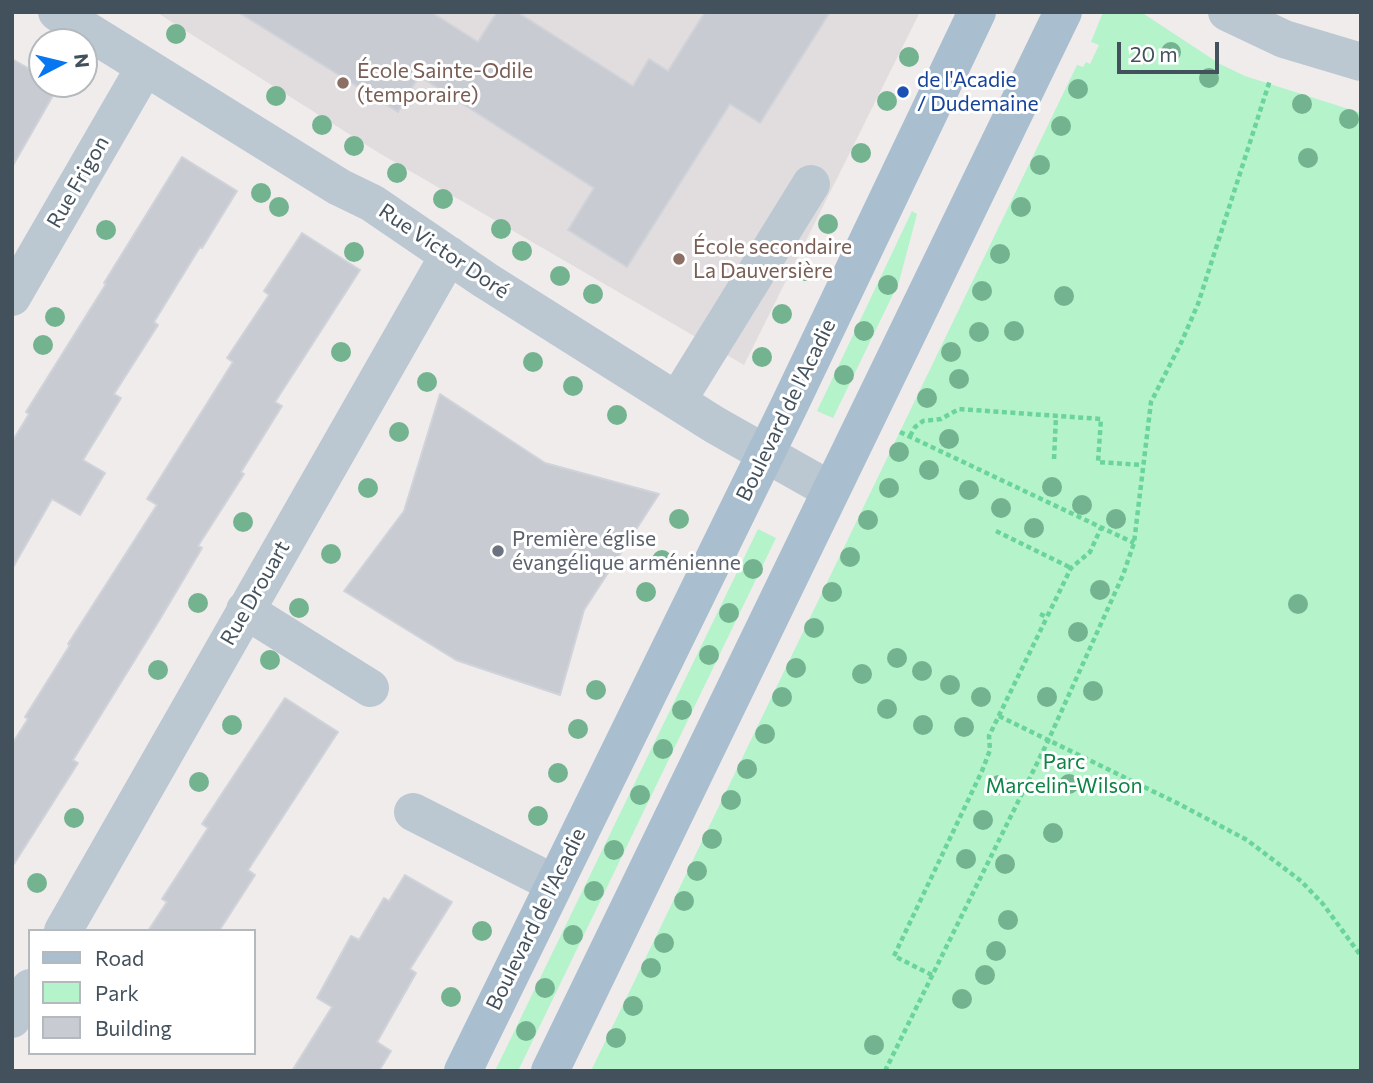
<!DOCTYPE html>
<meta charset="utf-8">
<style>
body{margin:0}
#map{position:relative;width:1373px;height:1083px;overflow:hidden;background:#f0ecec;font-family:Commissioner,sans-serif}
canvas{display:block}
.frame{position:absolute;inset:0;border:14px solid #43515c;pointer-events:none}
.legend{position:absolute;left:28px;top:929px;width:228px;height:126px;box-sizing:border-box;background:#fff;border:2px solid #b4b9be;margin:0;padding:9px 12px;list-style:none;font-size:21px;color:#43515c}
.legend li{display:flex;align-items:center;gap:14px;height:35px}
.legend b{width:35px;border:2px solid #b4b9be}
.north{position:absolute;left:28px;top:28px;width:70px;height:70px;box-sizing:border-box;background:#fff;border:2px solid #b4b9be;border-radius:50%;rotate:83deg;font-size:19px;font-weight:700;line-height:28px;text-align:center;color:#43515c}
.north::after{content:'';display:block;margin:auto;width:24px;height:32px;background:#0677f0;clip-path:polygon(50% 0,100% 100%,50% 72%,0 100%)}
.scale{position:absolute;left:1117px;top:42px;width:102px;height:32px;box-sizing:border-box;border:4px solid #43515c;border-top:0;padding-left:9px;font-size:21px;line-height:24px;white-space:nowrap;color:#43515c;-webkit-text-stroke:5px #fff;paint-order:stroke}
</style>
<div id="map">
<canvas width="1373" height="1083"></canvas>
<div class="frame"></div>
<ul class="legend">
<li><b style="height:9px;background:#a9becf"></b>Road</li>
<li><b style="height:19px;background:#b5f3ca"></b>Park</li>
<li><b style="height:19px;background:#c8ccd2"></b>Building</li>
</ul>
<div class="north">N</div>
<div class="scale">20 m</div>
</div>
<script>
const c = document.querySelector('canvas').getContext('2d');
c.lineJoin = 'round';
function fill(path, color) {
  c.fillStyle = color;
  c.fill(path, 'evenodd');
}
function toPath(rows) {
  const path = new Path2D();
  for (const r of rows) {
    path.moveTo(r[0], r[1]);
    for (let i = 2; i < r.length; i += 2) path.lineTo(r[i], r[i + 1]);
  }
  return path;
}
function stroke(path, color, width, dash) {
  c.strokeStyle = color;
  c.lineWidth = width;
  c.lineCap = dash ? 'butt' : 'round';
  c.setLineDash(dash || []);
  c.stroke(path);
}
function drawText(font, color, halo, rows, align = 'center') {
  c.font = font + ' Commissioner,sans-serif';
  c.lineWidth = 6;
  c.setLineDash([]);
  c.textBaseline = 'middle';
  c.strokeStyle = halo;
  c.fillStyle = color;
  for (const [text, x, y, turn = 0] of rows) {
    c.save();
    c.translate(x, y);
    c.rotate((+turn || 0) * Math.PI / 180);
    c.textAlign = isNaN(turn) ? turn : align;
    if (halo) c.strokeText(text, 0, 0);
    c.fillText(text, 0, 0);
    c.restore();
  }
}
fill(toPath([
 [156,12,920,12,744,365,379,153]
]), '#e1ddde');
fill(toPath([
 [1103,12,1141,12,1220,64,1245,76,1361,113,1361,1071,591,1071,1077,65,1083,67,1086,62,1090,64,1099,45,1091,42],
 [912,211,917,214,899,282,833,418,817,411],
 [758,529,776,538,518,1071,495,1071]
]), '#b5f3ca');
const building = toPath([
 [238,12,431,12,478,42,497,12,517,12,633,86,649,59,668,71,705,12,830,12,760,123,730,104,627,267,568,230,594,188,419,76,398,112,238,12],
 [12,59,42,76,42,84,59,85,12,167,12,59],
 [182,157,237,191,202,248,200,247,154,322,158,325,114,394,121,398,83,460,105,473,80,515,52,499,12,569,12,442,29,414,26,412,106,284,104,283,182,157],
 [302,233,360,270,275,402,282,406,241,472,244,474,198,546,202,548,160,619,73,760,78,763,12,867,12,744,28,719,25,717,70,645,68,644,157,505,147,499,233,362,227,358,269,295,264,291,302,233],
 [440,394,545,463,659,494,584,610,560,695,456,660,344,591,404,511,440,394],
 [285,698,338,732,248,870,255,875,219,931,148,931,167,902,162,899,208,828,202,824,285,698],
 [405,875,452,902,410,969,416,973,377,1042,391,1051,379,1071,292,1071,332,1007,317,998,351,936,359,940,384,898,389,901,405,875]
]);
fill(building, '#c8ccd2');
stroke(building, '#d0d3d9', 2);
stroke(toPath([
 [900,432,1134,543],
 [910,436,915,427,923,421,941,419,959,409,1101,419,1098,462,1142,465],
 [1054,459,1056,416],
 [996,531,1071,568],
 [1040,614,1047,617,1071,568,1090,552,1101,528],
 [999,716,1179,804,1247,840,1301,881,1323,904,1361,956],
 [932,975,894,956,982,771,990,750,989,736,1047,617],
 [885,1071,1048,741,1123,575,1134,543,1151,402,1181,343,1198,304,1270,80]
]), '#6ad49b', 4.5, [5, 3.5]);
stroke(toPath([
 [57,12,339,187,372,203,485,280,715,425,830,490],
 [1227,12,1284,39,1361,62],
 [12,297,145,67],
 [677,401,811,184],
 [245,610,370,688],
 [413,812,553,883],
 [63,931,449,255],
 [12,1019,30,988]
]), '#bbc8d1', 38);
stroke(toPath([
 [463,1071,789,406,977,12],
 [550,1071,1063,12]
]), '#a9becf', 38);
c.fillStyle = '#73b38f';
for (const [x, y] of [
 [176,34],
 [1171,52],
 [909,57],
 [1209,78],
 [1078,89],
 [276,96],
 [887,101],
 [1302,104],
 [1349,119],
 [322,125],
 [1061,126],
 [354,146],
 [861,153],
 [1308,158],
 [1040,165],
 [397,173],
 [261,193],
 [443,199],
 [279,207],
 [1021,207],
 [828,224],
 [501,229],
 [106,230],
 [522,251],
 [354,252],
 [1000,254],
 [805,271],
 [560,276],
 [888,285],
 [982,291],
 [593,294],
 [1064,296],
 [782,314],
 [55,317],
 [864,331],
 [1014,331],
 [979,332],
 [43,345],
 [341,352],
 [951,352],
 [762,357],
 [533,362],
 [844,375],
 [959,379],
 [427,382],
 [573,386],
 [927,398],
 [617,415],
 [399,432],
 [949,439],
 [899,452],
 [929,470],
 [1052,487],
 [368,488],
 [889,488],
 [969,490],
 [1082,505],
 [1001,508],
 [679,519],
 [1116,519],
 [868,520],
 [243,522],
 [1034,528],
 [331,554],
 [850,557],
 [662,560],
 [753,569],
 [1100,590],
 [646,592],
 [832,592],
 [198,603],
 [1298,604],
 [299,608],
 [729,613],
 [814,628],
 [1078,632],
 [709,655],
 [897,658],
 [270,660],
 [796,668],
 [158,670],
 [922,671],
 [862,674],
 [950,685],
 [596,690],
 [1093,691],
 [782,697],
 [981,697],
 [1047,697],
 [887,709],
 [682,710],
 [232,725],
 [923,725],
 [964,727],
 [578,729],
 [765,734],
 [663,749],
 [747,769],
 [558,773],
 [199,782],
 [1069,784],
 [999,785],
 [640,795],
 [731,800],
 [538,816],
 [74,818],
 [983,820],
 [1053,833],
 [712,839],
 [614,850],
 [966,859],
 [1005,864],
 [697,871],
 [37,883],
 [594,891],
 [684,901],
 [1008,920],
 [482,931],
 [573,935],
 [664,943],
 [996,951],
 [651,968],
 [985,975],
 [545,988],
 [451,997],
 [962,999],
 [633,1006],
 [526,1031],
 [616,1038],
 [874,1045]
]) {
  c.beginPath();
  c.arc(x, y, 10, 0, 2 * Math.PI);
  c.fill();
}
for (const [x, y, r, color] of [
 [343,83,7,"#8d6e63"],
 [903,92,7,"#1a4fb4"],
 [679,259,7,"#8d6e63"],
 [498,551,7,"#6b7280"]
]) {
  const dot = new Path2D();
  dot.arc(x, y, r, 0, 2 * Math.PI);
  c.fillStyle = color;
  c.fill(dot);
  stroke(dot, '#fff', 2.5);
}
drawText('21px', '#785e54', '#fff', [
 ["École Sainte-Odile",357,71],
 ["(temporaire)",357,95],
 ["École secondaire",693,247],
 ["La Dauversière",693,271]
], 'left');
drawText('21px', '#164399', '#fff', [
 ["de l'Acadie",917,80],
 ["/ Dudemaine",917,104]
], 'left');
drawText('21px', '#43515c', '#fff', [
 ["Rue Frigon",78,182,-60],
 ["Rue Victor Doré",444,251,34],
 ["Boulevard de l'Acadie",786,410,-64],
 ["Rue Drouart",255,593,-60],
 ["Boulevard de l'Acadie",536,919,-64]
]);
drawText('21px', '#5b616d', '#fff', [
 ["Première église",512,539],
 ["évangélique arménienne",512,563]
], 'left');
drawText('21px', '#0d8443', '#fff', [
 ["Parc",1064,762],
 ["Marcelin-Wilson",1064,786]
]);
</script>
